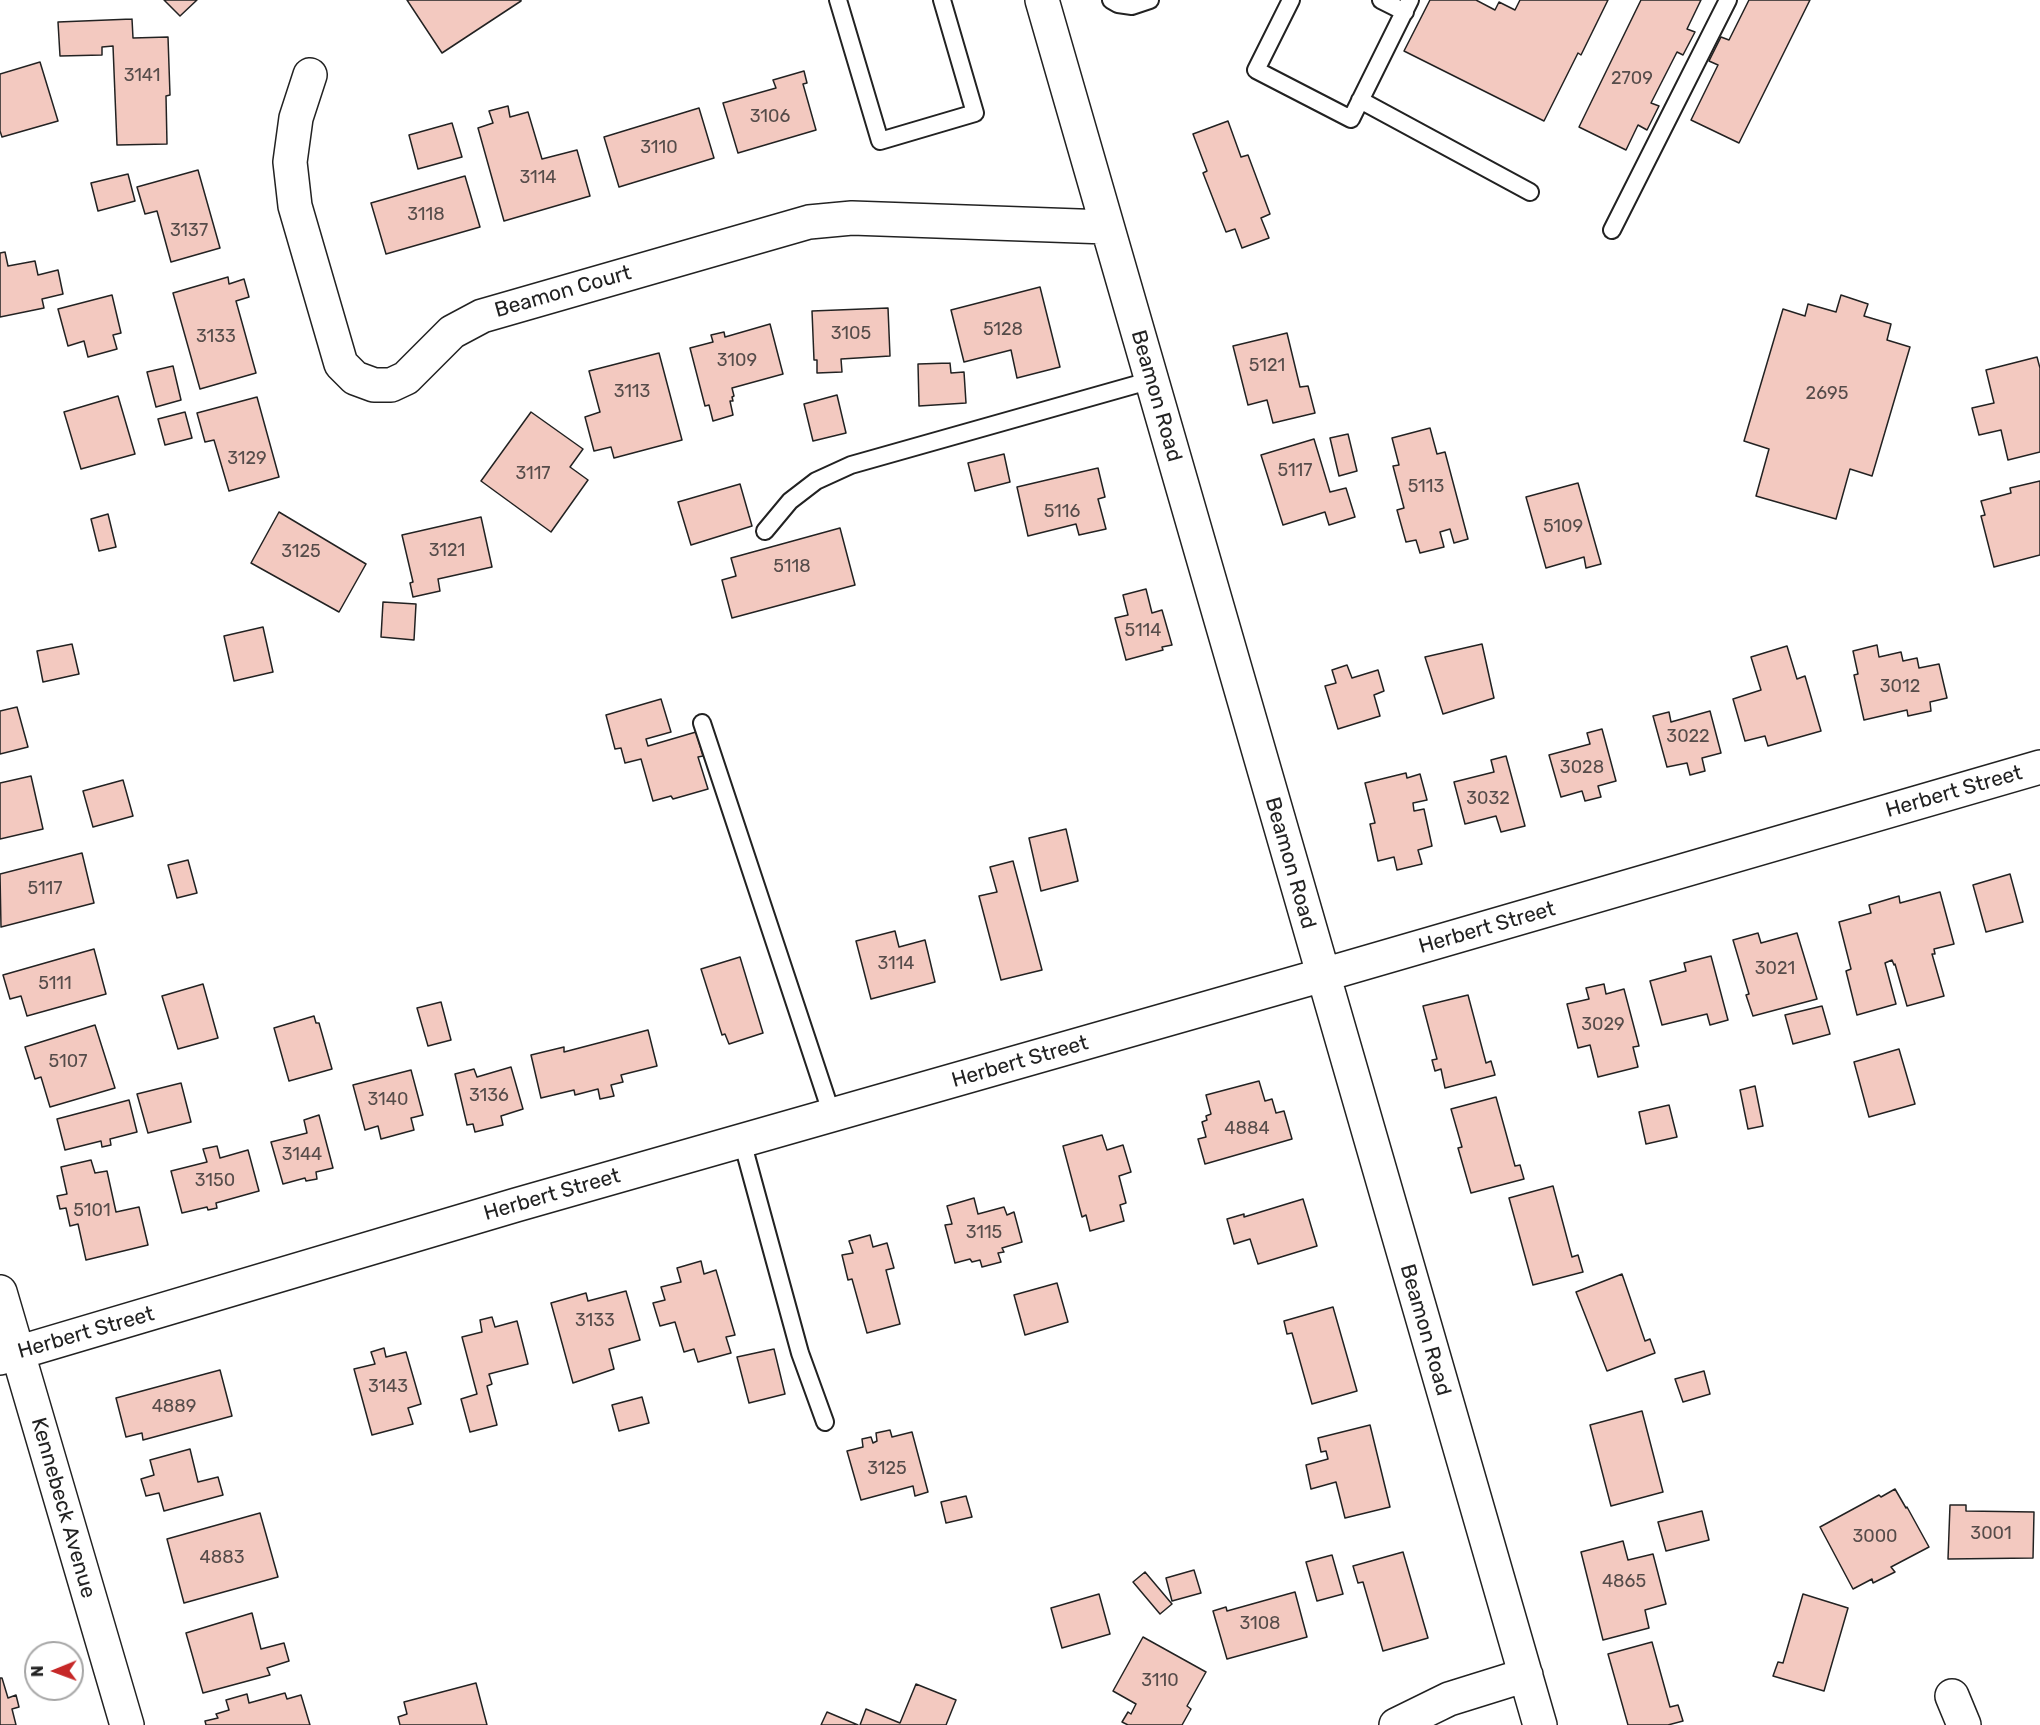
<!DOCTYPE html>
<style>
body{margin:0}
#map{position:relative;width:2040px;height:1725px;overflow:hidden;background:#fff;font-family:Rubik,sans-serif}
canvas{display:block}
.north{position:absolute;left:24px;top:1641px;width:60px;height:60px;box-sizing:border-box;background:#fff;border:2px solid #a7a7a7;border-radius:50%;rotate:269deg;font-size:16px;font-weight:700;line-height:24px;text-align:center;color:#222}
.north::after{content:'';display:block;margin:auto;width:21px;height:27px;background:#c62828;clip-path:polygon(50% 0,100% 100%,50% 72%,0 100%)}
</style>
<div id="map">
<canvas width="2040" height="1725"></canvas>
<div class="north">N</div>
</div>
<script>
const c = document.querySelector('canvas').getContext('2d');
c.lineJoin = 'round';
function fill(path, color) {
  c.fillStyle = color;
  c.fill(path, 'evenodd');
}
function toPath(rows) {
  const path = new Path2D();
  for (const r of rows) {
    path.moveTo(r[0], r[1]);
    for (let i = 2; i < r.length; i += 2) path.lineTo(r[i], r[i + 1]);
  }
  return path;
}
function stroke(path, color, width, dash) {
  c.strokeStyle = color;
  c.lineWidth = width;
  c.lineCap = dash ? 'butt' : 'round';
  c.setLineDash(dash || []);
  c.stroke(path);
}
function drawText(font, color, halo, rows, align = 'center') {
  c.font = font + ' Rubik,sans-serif';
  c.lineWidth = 4.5;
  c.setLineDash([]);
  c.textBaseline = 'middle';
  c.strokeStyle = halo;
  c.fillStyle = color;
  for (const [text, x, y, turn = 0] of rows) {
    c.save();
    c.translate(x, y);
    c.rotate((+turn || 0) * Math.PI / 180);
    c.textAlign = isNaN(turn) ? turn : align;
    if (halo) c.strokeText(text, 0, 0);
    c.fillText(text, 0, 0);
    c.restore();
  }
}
const building = toPath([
 [164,0,197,0,180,16,164,0],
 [407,0,521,0,521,1,442,53,407,0],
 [1430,0,1476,0,1495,10,1499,2,1515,10,1520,0,1608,0,1581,55,1578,53,1544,121,1404,51,1430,0],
 [1641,0,1701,0,1687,29,1695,32,1683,55,1677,52,1651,103,1659,106,1647,130,1638,125,1626,150,1579,127,1641,0],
 [1749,0,1810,0,1739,143,1691,120,1718,65,1709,61,1721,37,1729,40,1749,0],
 [132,19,133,38,168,37,170,95,166,96,167,144,117,145,113,46,102,47,102,55,60,56,58,22,132,19],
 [40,62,58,121,2,137,0,131,0,74,40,62],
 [804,71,807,83,803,84,816,130,738,153,723,103,776,88,773,80,804,71],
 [508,106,510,117,528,112,542,159,577,150,590,196,504,221,478,128,493,123,489,111,508,106],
 [699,108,714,158,619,187,604,137,699,108],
 [1228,121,1241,157,1248,155,1270,214,1261,218,1269,238,1242,248,1235,229,1226,232,1203,173,1207,171,1193,134,1228,121],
 [452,123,462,157,418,169,409,135,452,123],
 [198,170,220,248,171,262,157,211,145,214,137,187,198,170],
 [128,174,135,201,98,211,91,183,128,174],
 [465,176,480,227,386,254,371,203,465,176],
 [5,252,8,266,35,261,38,275,58,270,63,294,42,299,44,308,0,317,0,253,5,252],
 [228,277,229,284,244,279,249,297,236,301,256,373,200,389,173,293,228,277],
 [1040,287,1060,367,1017,378,1011,350,964,362,951,310,1040,287],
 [112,295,121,333,113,335,117,349,88,357,84,341,68,346,58,309,112,295],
 [1841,295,1868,304,1864,316,1891,324,1887,340,1910,347,1872,476,1850,469,1836,519,1756,496,1769,449,1744,441,1783,309,1805,316,1808,304,1836,312,1841,295],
 [888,308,890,356,841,359,842,372,817,373,817,360,814,360,812,311,888,308],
 [770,324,783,374,732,388,734,396,732,397,733,401,730,401,733,415,713,421,709,405,705,406,690,348,713,342,711,335,724,332,725,337,770,324],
 [1287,333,1300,387,1308,386,1315,413,1273,423,1267,400,1248,405,1233,346,1287,333],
 [659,353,682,440,614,458,611,447,594,451,585,417,600,412,589,371,659,353],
 [2037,357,2040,368,2040,452,2008,460,2001,430,1979,435,1972,408,1994,403,1986,370,2037,357],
 [950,363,951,373,964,372,966,403,919,406,918,364,950,363],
 [173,366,181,400,156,407,147,372,173,366],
 [837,395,846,433,813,441,804,404,837,395],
 [118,396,135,454,81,469,64,412,118,396],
 [257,397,279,477,229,491,214,440,205,442,197,413,257,397],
 [185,412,192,438,165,445,158,419,185,412],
 [531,412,583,449,570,467,588,480,551,532,481,481,531,412],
 [1430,428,1437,454,1445,452,1468,539,1454,543,1450,529,1440,532,1444,547,1420,553,1416,540,1406,542,1397,510,1404,508,1393,466,1399,465,1392,438,1430,428],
 [1348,434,1357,471,1339,476,1330,438,1348,434],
 [1314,439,1330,492,1346,488,1355,517,1329,525,1325,512,1283,525,1261,455,1314,439],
 [1004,454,1010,482,975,491,968,463,1004,454],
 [1098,468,1105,497,1098,499,1106,529,1079,535,1076,524,1028,536,1017,487,1098,468],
 [2040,481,2040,555,1994,567,1981,516,1985,515,1981,501,2011,493,2010,488,2040,481],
 [1578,483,1601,564,1586,568,1584,557,1546,568,1526,497,1578,483],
 [740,484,752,526,691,545,678,502,740,484],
 [279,512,366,564,339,612,251,563,279,512],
 [108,514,116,547,99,551,91,519,108,514],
 [481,517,492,567,438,579,440,591,413,597,410,583,413,582,402,535,481,517],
 [840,528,855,585,732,618,722,580,736,576,731,558,840,528],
 [1146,589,1152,613,1162,610,1172,645,1162,647,1163,650,1126,660,1115,618,1128,615,1123,595,1146,589],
 [383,602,416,604,414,640,381,637,383,602],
 [263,627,273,672,234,681,224,636,263,627],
 [72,644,79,674,43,682,37,651,72,644],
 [1482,644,1494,698,1443,714,1425,657,1482,644],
 [1877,645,1879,657,1901,652,1903,661,1917,658,1919,668,1939,664,1947,698,1930,702,1931,711,1908,716,1907,710,1864,720,1854,675,1858,674,1853,651,1877,645],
 [1787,646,1797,679,1805,676,1821,731,1768,746,1765,736,1745,741,1733,699,1761,690,1751,657,1787,646],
 [1347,665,1352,678,1378,670,1384,691,1374,695,1380,716,1338,729,1325,686,1336,683,1332,670,1347,665],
 [661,699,671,732,646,739,648,746,696,732,703,756,698,757,708,789,673,799,671,796,653,801,641,759,625,763,621,748,615,749,606,715,661,699],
 [17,707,28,747,0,754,0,711,17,707],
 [1710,711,1721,753,1702,758,1705,771,1690,775,1687,763,1667,767,1653,716,1669,712,1671,722,1710,711],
 [1602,729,1616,781,1598,786,1601,797,1585,801,1582,791,1561,797,1549,755,1590,744,1587,733,1602,729],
 [1506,756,1525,826,1501,832,1496,816,1465,824,1454,782,1494,772,1491,760,1506,756],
 [1406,773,1407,778,1420,774,1427,800,1413,803,1414,811,1424,809,1432,846,1418,850,1422,864,1397,870,1394,857,1378,861,1370,824,1375,823,1365,783,1406,773],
 [31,776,43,829,0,839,0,783,31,776],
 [123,780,133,816,93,827,83,791,123,780],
 [1066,829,1078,881,1041,891,1029,838,1066,829],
 [82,853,94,903,1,927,0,874,82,853],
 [188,860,197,893,177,898,168,865,188,860],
 [1013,861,1042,970,1001,980,979,896,997,892,990,867,1013,861],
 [2010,874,2023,922,1986,932,1973,885,2010,874],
 [1940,892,1954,944,1934,949,1935,954,1932,954,1944,996,1907,1006,1895,964,1894,965,1892,960,1885,963,1896,1004,1857,1015,1846,971,1851,969,1839,922,1871,913,1869,905,1899,896,1900,903,1940,892],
 [895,931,899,947,925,940,935,982,871,999,856,941,895,931],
 [1758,933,1761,943,1797,933,1817,999,1753,1016,1746,995,1749,994,1733,940,1758,933],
 [94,949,106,994,27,1016,21,996,10,999,3,975,94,949],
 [1711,956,1728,1020,1710,1025,1707,1014,1662,1025,1650,981,1686,971,1684,963,1711,956],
 [740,957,763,1033,729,1044,725,1034,722,1035,701,969,740,957],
 [203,984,218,1038,178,1049,162,996,203,984],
 [1604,984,1606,994,1624,989,1639,1046,1633,1047,1638,1067,1598,1077,1590,1045,1578,1048,1567,1004,1589,999,1586,988,1604,984],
 [1468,995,1486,1063,1491,1061,1495,1075,1445,1088,1441,1069,1435,1071,1432,1060,1437,1059,1423,1006,1468,995],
 [441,1002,451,1040,428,1046,417,1008,441,1002],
 [1822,1006,1830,1034,1793,1044,1785,1015,1822,1006],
 [314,1016,316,1023,319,1023,332,1069,289,1081,274,1028,314,1016],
 [95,1025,115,1088,50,1107,41,1077,35,1079,25,1047,95,1025],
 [648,1030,657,1066,621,1075,623,1082,611,1085,614,1096,600,1099,598,1089,575,1095,574,1090,541,1098,531,1055,564,1047,564,1052,648,1030],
 [1899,1049,1915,1104,1869,1117,1854,1062,1899,1049],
 [511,1067,523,1109,501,1116,503,1125,475,1132,473,1124,467,1125,455,1074,474,1069,477,1077,511,1067],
 [411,1070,423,1115,411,1118,414,1130,381,1139,378,1126,365,1130,353,1085,411,1070],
 [1259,1081,1265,1101,1272,1099,1276,1113,1284,1111,1292,1139,1205,1164,1198,1139,1206,1137,1202,1122,1207,1120,1206,1116,1211,1114,1206,1095,1259,1081],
 [181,1083,191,1122,148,1133,137,1094,181,1083],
 [1755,1086,1763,1126,1748,1129,1740,1090,1755,1086],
 [1496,1097,1515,1166,1520,1165,1524,1179,1471,1193,1458,1148,1462,1147,1451,1109,1496,1097],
 [129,1100,137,1132,110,1139,111,1145,102,1147,101,1141,65,1150,57,1119,129,1100],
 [1669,1105,1677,1137,1646,1144,1639,1112,1669,1105],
 [319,1115,333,1168,316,1172,317,1179,306,1181,305,1178,283,1184,271,1142,307,1133,304,1120,319,1115],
 [1102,1135,1107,1150,1123,1145,1131,1172,1119,1176,1126,1203,1120,1205,1124,1221,1090,1231,1086,1215,1082,1217,1063,1146,1102,1135],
 [217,1146,220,1158,248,1150,259,1191,216,1203,217,1208,208,1210,207,1207,182,1213,171,1171,207,1162,203,1149,217,1146],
 [91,1160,95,1173,107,1171,116,1212,139,1207,148,1245,86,1260,78,1224,70,1226,66,1208,60,1209,57,1196,67,1194,61,1167,91,1160],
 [1553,1186,1572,1257,1578,1255,1583,1272,1533,1285,1509,1198,1553,1186],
 [974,1198,978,1214,1004,1207,1007,1215,1014,1212,1022,1242,1002,1248,1004,1252,998,1253,1001,1262,982,1267,980,1260,972,1262,970,1259,955,1263,945,1225,952,1224,947,1206,974,1198],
 [1303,1199,1317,1246,1258,1264,1250,1239,1234,1244,1227,1219,1244,1214,1244,1217,1303,1199],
 [870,1235,873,1247,887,1243,894,1268,886,1270,900,1324,867,1333,852,1279,848,1280,842,1255,853,1253,849,1241,870,1235],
 [701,1261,704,1274,716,1270,735,1335,726,1337,731,1353,698,1362,694,1349,684,1352,675,1322,660,1326,653,1303,665,1300,661,1287,681,1282,677,1268,701,1261],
 [1622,1274,1645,1341,1650,1339,1655,1353,1607,1371,1576,1292,1622,1274],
 [1057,1283,1068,1322,1025,1335,1014,1295,1057,1283],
 [626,1291,640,1340,609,1349,614,1369,573,1383,551,1303,586,1293,588,1301,626,1291],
 [1333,1307,1357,1391,1312,1404,1292,1333,1287,1334,1284,1321,1333,1307],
 [492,1317,495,1327,517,1321,528,1364,489,1374,492,1384,487,1386,497,1425,470,1432,461,1399,477,1394,462,1337,482,1332,480,1320,492,1317],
 [384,1348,386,1357,406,1352,421,1404,408,1408,413,1424,372,1435,354,1369,375,1364,371,1352,384,1348],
 [774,1349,785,1394,749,1403,737,1357,774,1349],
 [220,1370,232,1416,143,1440,142,1433,126,1437,116,1398,220,1370],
 [1704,1371,1710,1394,1683,1402,1675,1379,1704,1371],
 [642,1397,649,1423,619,1431,612,1405,642,1397],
 [1642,1411,1663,1492,1611,1506,1590,1425,1642,1411],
 [1370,1425,1390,1507,1345,1518,1336,1482,1311,1489,1306,1465,1328,1459,1326,1451,1321,1452,1318,1438,1370,1425],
 [890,1430,892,1437,912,1432,928,1492,915,1496,913,1486,861,1500,847,1451,863,1447,862,1439,871,1437,873,1443,877,1441,876,1433,890,1430],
 [190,1449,198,1482,218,1477,223,1495,164,1511,159,1493,146,1496,141,1479,154,1475,150,1460,190,1449],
 [1895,1489,1906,1508,1907,1507,1929,1547,1891,1567,1895,1572,1873,1583,1872,1579,1853,1589,1820,1527,1879,1495,1881,1497,1895,1489],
 [966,1496,972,1517,946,1523,941,1502,966,1496],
 [1950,1505,1966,1505,1966,1511,2034,1512,2033,1558,1948,1559,1950,1505],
 [1702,1511,1709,1540,1666,1551,1658,1522,1702,1511],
 [260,1513,278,1577,184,1603,167,1539,260,1513],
 [1623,1541,1628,1560,1653,1554,1666,1604,1645,1610,1649,1628,1603,1640,1581,1552,1623,1541],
 [1403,1552,1428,1638,1383,1651,1363,1582,1358,1583,1353,1566,1403,1552],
 [1332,1555,1343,1594,1317,1601,1306,1562,1332,1555],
 [1194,1570,1201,1593,1172,1601,1166,1578,1194,1570],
 [1145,1572,1172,1604,1160,1614,1133,1582,1145,1572],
 [1295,1592,1307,1637,1227,1659,1213,1611,1226,1607,1227,1611,1295,1592],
 [1099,1594,1110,1634,1062,1648,1051,1608,1099,1594],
 [1803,1594,1848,1608,1824,1691,1773,1676,1778,1662,1783,1663,1803,1594],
 [252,1613,261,1649,284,1643,289,1661,267,1668,270,1675,203,1693,186,1633,252,1613],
 [1143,1637,1206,1672,1187,1706,1191,1709,1182,1725,1128,1725,1122,1722,1128,1712,1131,1714,1136,1704,1113,1691,1143,1637],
 [1652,1642,1670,1707,1678,1705,1683,1721,1668,1725,1628,1725,1608,1654,1652,1642],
 [0,1678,2,1678,8,1698,16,1695,19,1707,12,1709,16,1725,0,1725,0,1678],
 [476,1683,487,1725,400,1725,398,1717,407,1714,404,1702,476,1683],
 [916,1684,956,1700,946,1725,860,1725,866,1709,900,1723,916,1684],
 [285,1693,287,1699,301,1695,310,1725,206,1725,205,1721,218,1718,216,1714,229,1710,226,1700,247,1694,249,1703,285,1693],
 [827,1712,858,1725,821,1725,827,1712]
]);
fill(building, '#f3c9c0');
stroke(building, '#222', 1.5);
const lane = toPath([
 [838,0,880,141,975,113,942,0],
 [1111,0,1118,4,1132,6,1150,0],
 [1291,0,1256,70,1351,119,1410,0],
 [1381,0,1405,12],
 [1360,100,1530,192],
 [1612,230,1728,0],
 [765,531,790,501,816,481,851,465,1152,380],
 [702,723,832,1115],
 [742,1141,800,1353,825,1422]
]);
const street = toPath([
 [1042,0,1540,1725],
 [310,75,296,118,290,162,295,206,341,364,355,378,374,385,391,385,406,378,452,332,482,316,809,222,852,218,1107,227],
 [0,1292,127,1725],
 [0,1358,516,1205,1323,975,2040,767],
 [1952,1696,1964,1725],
 [1396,1725,1449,1699,1526,1675]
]);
stroke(lane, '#222', 20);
stroke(street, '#222', 36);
stroke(lane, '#fff', 16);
stroke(street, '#fff', 33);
drawText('18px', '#564c4a', null, [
 ["3141",142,76],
 ["2709",1632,79],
 ["3106",770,117],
 ["3110",659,148],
 ["3114",538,178],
 ["3118",426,215],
 ["3137",189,231],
 ["5128",1003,330],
 ["3105",851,334],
 ["3133",216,337],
 ["3109",737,361],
 ["5121",1267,366],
 ["3113",632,392],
 ["2695",1827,394],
 ["3129",247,459],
 ["5117",1295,471],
 ["3117",533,474],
 ["5113",1426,487],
 ["5116",1062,512],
 ["5109",1563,527],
 ["3121",447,551],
 ["3125",301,552],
 ["5118",792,567],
 ["5114",1143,631],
 ["3012",1900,687],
 ["3022",1688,737],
 ["3028",1582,768],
 ["3032",1488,799],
 ["5117",45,889],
 ["3114",896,964],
 ["3021",1775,969],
 ["5111",55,984],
 ["3029",1603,1025],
 ["5107",68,1062],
 ["3136",489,1096],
 ["3140",388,1100],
 ["4884",1247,1129],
 ["3144",302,1155],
 ["3150",215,1181],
 ["5101",92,1211],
 ["3115",984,1233],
 ["3133",595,1321],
 ["3143",388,1387],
 ["4889",174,1407],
 ["3125",887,1469],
 ["3001",1991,1534],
 ["3000",1875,1537],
 ["4883",222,1558],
 ["4865",1624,1582],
 ["3108",1260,1624],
 ["3110",1160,1681]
]);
drawText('21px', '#222', '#fff', [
 ["Beamon Court",563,292,-16],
 ["Beamon Road",1156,396,74],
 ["Herbert Street",1954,792,-16],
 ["Beamon Road",1290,863,74],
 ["Herbert Street",1487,928,-16],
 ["Herbert Street",1020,1062,-16],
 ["Herbert Street",552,1195,-16],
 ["Beamon Road",1425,1330,74],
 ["Herbert Street",86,1333,-16],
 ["Kennebeck Avenue",63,1508,74]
]);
</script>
